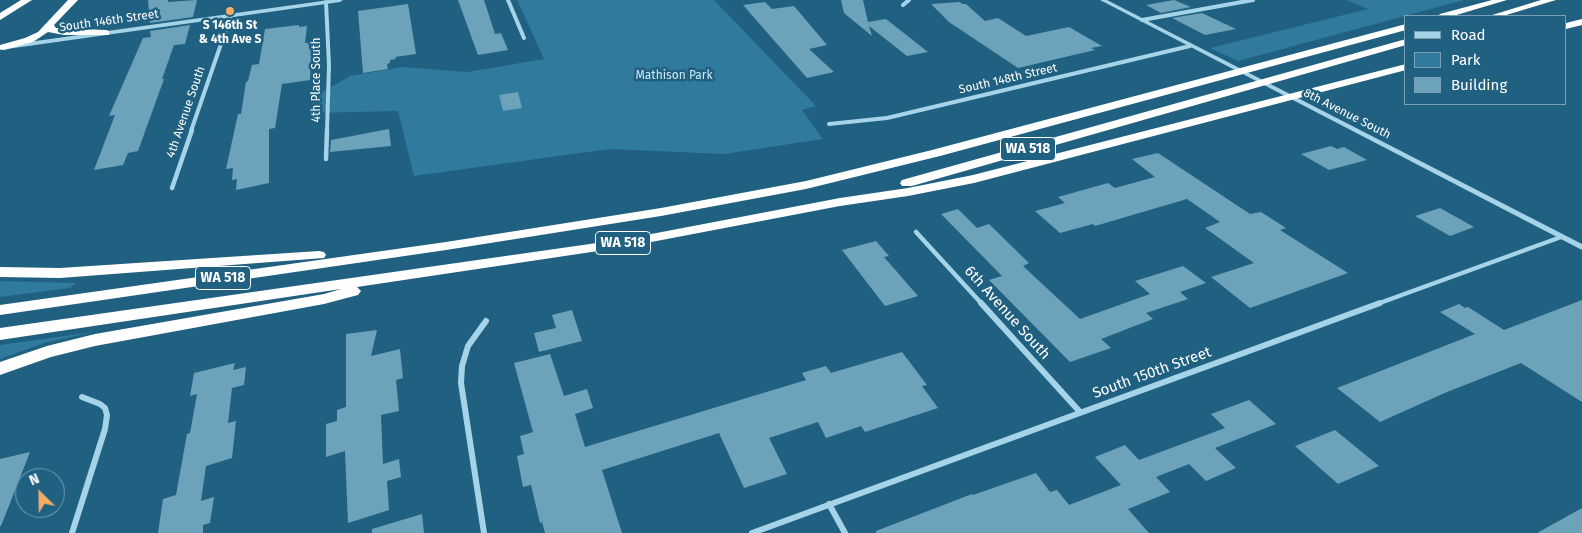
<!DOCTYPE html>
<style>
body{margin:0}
#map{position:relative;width:1582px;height:533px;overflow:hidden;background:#206080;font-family:"Fira Sans",sans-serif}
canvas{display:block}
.legend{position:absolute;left:1404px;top:15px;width:162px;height:90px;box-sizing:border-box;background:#206080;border:1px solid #79a0b3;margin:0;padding:6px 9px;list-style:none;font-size:15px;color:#fff}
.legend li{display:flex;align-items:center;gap:10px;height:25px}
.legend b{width:25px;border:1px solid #79a0b3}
.north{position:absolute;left:15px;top:468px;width:50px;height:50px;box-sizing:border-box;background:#206080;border:1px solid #79a0b3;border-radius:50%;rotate:337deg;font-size:14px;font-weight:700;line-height:20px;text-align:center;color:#fff}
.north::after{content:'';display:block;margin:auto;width:18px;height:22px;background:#f6ab65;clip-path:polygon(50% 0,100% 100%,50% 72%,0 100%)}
</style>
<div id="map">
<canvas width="1582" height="533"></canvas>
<ul class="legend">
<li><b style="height:6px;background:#a5d3e8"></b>Road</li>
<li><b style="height:14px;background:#2f7a9d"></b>Park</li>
<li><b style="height:14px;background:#6da2bb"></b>Building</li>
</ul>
<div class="north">N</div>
</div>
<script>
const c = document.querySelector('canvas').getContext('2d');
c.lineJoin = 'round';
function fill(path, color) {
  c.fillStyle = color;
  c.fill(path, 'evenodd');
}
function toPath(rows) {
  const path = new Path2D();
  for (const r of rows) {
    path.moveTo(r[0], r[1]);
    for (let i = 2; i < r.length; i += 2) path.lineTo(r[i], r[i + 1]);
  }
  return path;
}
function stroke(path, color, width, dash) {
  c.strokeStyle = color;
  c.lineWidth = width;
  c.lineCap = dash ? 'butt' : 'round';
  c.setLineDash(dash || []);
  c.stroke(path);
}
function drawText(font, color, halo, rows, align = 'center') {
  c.font = font + ' "Fira Sans",sans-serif';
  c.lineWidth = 5;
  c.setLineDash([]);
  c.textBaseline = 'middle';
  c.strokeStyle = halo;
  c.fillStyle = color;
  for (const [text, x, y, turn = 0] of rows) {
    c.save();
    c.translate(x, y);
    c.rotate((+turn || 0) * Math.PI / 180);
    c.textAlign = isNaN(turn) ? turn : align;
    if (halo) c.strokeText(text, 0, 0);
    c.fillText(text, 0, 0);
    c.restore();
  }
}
fill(toPath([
 [517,0,714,0,816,106,802,110,823,139,724,154,609,149,414,176,398,111,313,113,312,98,350,76,403,67,467,72,544,59],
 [1347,0,1464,0,1238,61,1210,48,1368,9],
 [0,281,76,283,70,288,0,297],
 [93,332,44,343,0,359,0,345]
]), '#2f7a9d');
fill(toPath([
 [148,0,168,0,168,2,197,0,193,17,150,23],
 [458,0,484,0,495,34,501,33,508,50,478,55],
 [841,0,863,0,868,22,886,19,928,52,907,56,869,26,872,36,844,13],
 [1174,0,1191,7,1161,13,1146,5],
 [765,2,772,9,794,6,827,45,809,49,834,72,807,78,743,5],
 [960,2,962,4,966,4,985,21,998,18,1026,36,1069,27,1102,46,1091,48,1095,50,1018,68,949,22,931,4],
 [408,4,416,54,395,57,396,59,390,60,390,63,387,64,388,69,363,73,358,11],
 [1202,13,1236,29,1205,35,1172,18],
 [190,25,185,44,174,45,162,79,164,79,138,151,128,153,123,165,94,170,115,115,109,116,143,38,151,37,150,31],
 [299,25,299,27,307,26,305,43,316,42,314,60,311,61,310,80,282,84,275,128,269,129,269,183,236,190,237,179,232,180,233,168,226,169,238,114,241,114,246,82,248,81,252,65,259,64,265,29],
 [518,92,522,108,503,111,499,95],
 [389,129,391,146,330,152,331,140],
 [1331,146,1337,149,1344,147,1367,160,1329,170,1301,154],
 [1158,153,1250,214,1261,212,1286,228,1280,230,1348,273,1250,308,1211,277,1254,263,1205,228,1220,222,1187,199,1095,226,1093,224,1060,233,1035,211,1065,203,1058,197,1108,183,1115,188,1155,177,1132,159],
 [1440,208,1474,227,1450,236,1415,216],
 [958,209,977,228,989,224,1029,263,1023,266,1080,319,1150,294,1135,281,1183,266,1206,283,1180,292,1188,299,1146,313,1153,319,1101,339,1111,348,1070,362,989,280,1002,276,941,214],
 [876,241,889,256,884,257,918,296,885,306,842,250],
 [1582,300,1582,402,1521,363,1447,392,1380,422,1337,388,1475,334,1440,312,1459,304,1465,308,1468,307,1504,330],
 [572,310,582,341,539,352,534,333,556,328,552,315],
 [377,330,371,356,400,349,403,378,396,380,399,411,381,415,383,464,399,459,401,477,387,481,389,510,348,523,345,451,326,457,326,424,337,421,337,410,346,407,346,334],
 [902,352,927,385,922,386,938,408,865,432,861,426,826,438,818,422,769,438,787,474,744,488,719,433,602,470,622,533,545,533,542,522,540,523,531,485,523,487,517,456,524,454,520,436,533,432,514,363,550,354,564,396,587,389,593,408,575,414,585,447,806,380,802,373,826,366,831,373],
 [235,363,233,370,246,367,244,385,232,388,228,423,236,421,232,458,206,466,201,501,214,497,210,523,203,525,203,533,158,533,163,499,176,495,187,434,190,433,197,394,190,396,194,373],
 [1249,400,1276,424,1215,448,1236,468,1206,481,1189,464,1156,477,1170,492,1128,509,1149,533,876,533,876,531,972,494,973,495,1036,473,1050,492,1057,490,1069,505,1121,485,1095,457,1125,445,1139,460,1225,428,1211,414],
 [1335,430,1379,466,1338,484,1295,446],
 [30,452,1,526,0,526,0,459],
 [1582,508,1582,533,1537,533],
 [422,514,424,533,372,533,372,529]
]), '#6da2bb');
stroke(toPath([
 [508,0,524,38],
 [326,2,329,65,327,131],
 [903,5,909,0],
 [1142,20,1253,0],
 [829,124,887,118,1190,46],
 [191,131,231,15]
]), '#a5d3e8', 4);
stroke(toPath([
 [326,159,327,130],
 [172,188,192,130],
 [916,232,982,304],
 [1377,304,1561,237]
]), '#a5d3e8', 4.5);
stroke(toPath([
 [981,303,1080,412],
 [829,504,845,533],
 [72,533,105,429,107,415,105,408,100,404,82,397],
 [484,533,461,383,462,366,468,346,486,321],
 [752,533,1380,303]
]), '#a5d3e8', 6);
fill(toPath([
 [329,0,343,0,340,2,0,50,0,46,329,0],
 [1100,0,1107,0,1582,244,1582,250,1100,0]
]), '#a5d3e8');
fill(toPath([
 [21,0,32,0,0,20,0,13,21,0],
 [68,0,78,0,54,25,56,28,106,30,109,31,109,35,64,35,48,32,33,42,4,50,0,49,0,45,25,38,38,32,68,0],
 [1492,0,1507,0,1453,16,1438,16,1440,14,1492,0],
 [1541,0,1556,0,1503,16,1489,16,1541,0],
 [1582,19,1582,25,1566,29,1566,23,1582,19],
 [1406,24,1406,30,940,156,806,189,661,216,446,250,0,315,0,305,446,242,661,208,806,181,932,150,1406,24],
 [1406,39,1406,45,912,186,902,186,900,183,902,180,1406,39],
 [1406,64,1406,70,974,183,908,196,840,206,625,247,357,287,361,291,358,295,324,304,95,346,51,357,0,375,0,362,47,346,95,334,324,294,341,289,0,340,0,328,625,239,840,198,908,188,973,175,1406,64],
 [319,251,324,252,326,255,324,258,60,278,0,277,0,267,60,268,319,251]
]), '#fff');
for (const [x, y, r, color] of [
 [230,11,5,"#f6ab65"]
]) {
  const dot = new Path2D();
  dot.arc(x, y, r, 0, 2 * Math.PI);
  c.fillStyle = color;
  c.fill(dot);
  stroke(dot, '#206080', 2);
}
drawText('12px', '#fff', '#206080', [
 ["South 146th Street",109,21,-8],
 ["South 148th Street",1008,79,-13],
 ["4th Place South",317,80,-90],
 ["4th Avenue South",186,112,-71],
 ["8th Avenue South",1347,114,27]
]);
drawText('bold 12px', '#fff', '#206080', [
 ["S 146th St",230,26],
 ["& 4th Ave S",230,40]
]);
drawText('12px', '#c9e8f6', '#206080', [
 ["Mathison Park",674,76]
]);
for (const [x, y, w] of [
 [1028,149,55],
 [623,243,55],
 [223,278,55]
]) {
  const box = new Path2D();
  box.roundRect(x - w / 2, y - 11.5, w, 23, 4);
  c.fillStyle = '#206080';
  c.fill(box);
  stroke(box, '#fff', 1);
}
drawText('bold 14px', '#fff', null, [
 ["WA 518",1028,149],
 ["WA 518",623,243],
 ["WA 518",223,278]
]);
drawText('15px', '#fff', '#206080', [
 ["6th Avenue South",1007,313,48],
 ["South 150th Street",1152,373,-20]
]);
</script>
